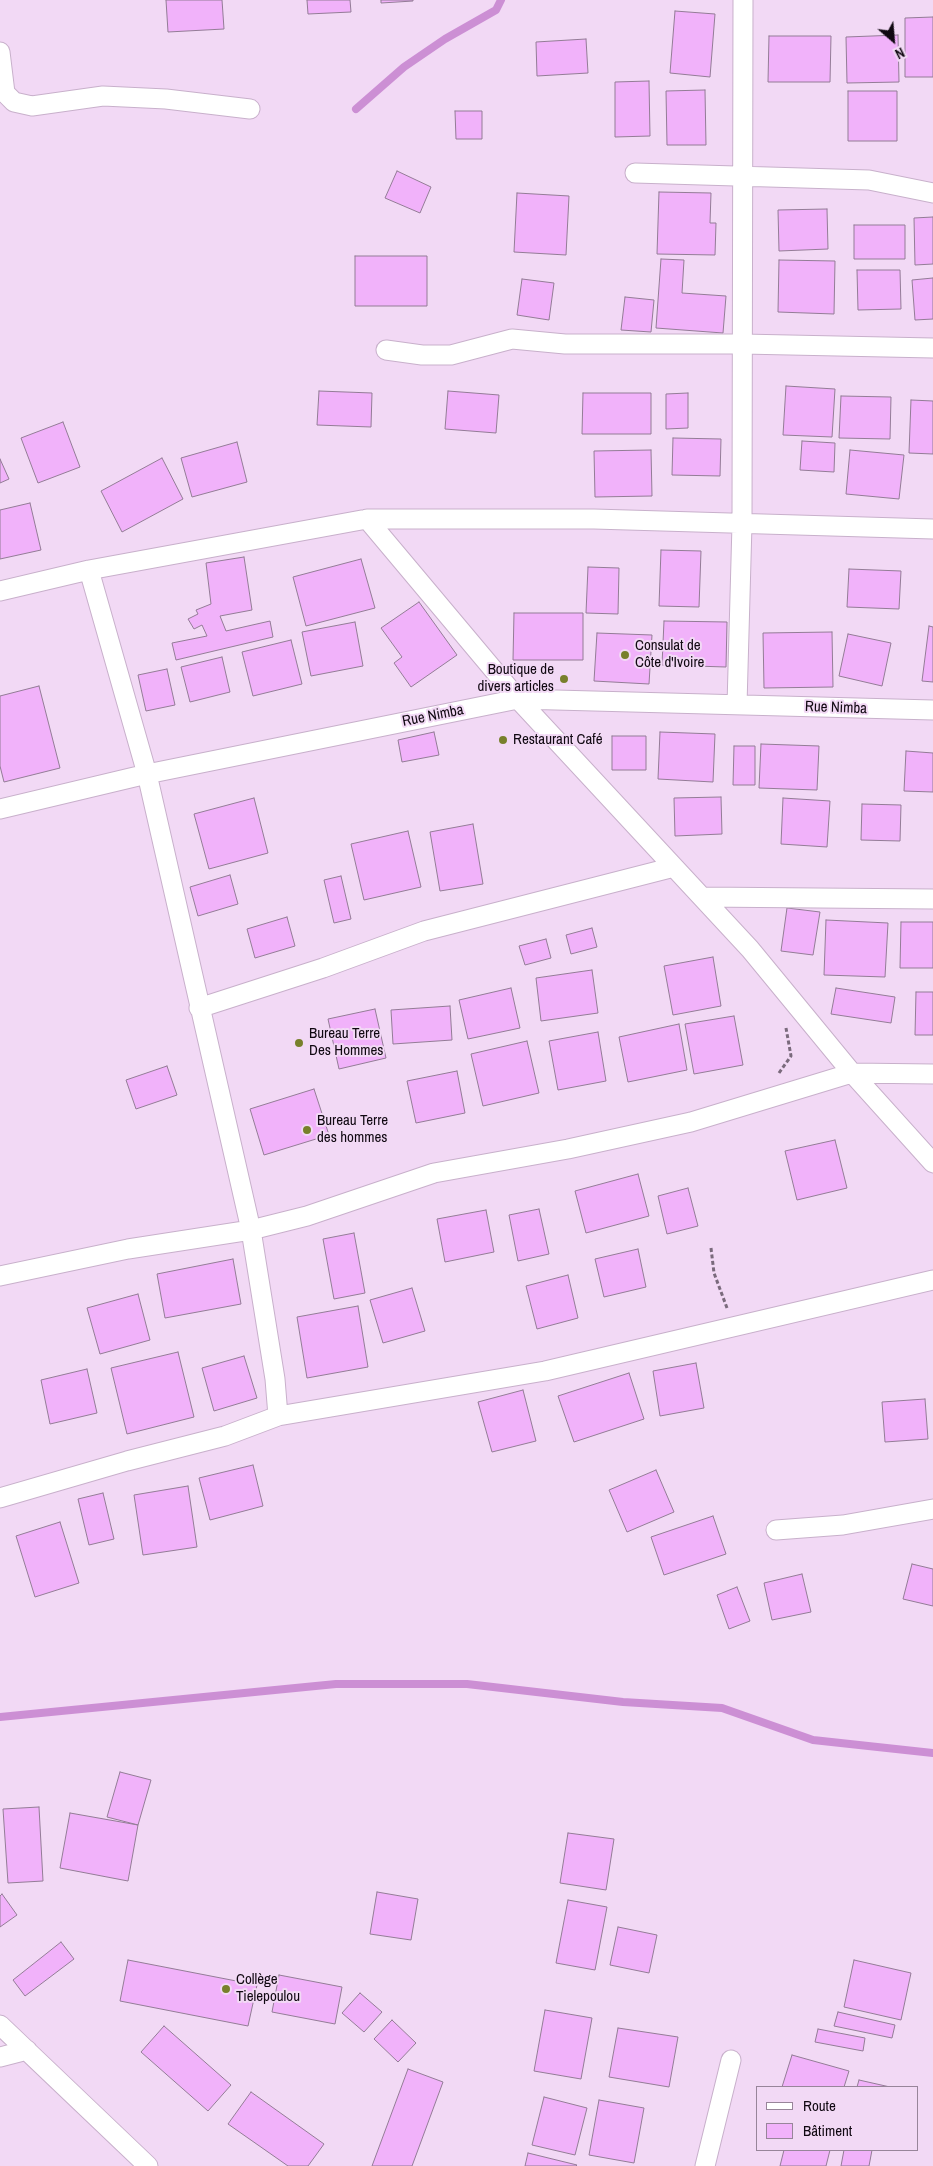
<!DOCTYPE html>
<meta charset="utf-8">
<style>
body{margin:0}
#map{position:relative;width:933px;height:2166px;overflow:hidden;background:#f2d9f5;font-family:"Archivo Narrow",sans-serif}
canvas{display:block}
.legend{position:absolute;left:756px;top:2086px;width:162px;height:65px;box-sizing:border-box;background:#f2d9f5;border:1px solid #98859a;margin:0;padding:6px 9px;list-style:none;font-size:15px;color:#100811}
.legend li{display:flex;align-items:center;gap:10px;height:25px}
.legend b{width:25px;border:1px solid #98859a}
.north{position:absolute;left:868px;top:15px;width:50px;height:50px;-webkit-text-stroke:4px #f2d9f5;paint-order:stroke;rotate:153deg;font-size:14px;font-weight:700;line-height:20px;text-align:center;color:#100811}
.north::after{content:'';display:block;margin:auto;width:18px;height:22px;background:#100811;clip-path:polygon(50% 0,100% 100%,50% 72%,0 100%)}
</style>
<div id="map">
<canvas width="933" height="2166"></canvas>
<ul class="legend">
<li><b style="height:6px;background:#fff"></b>Route</li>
<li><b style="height:14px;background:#f1b2fa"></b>Bâtiment</li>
</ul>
<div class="north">N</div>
</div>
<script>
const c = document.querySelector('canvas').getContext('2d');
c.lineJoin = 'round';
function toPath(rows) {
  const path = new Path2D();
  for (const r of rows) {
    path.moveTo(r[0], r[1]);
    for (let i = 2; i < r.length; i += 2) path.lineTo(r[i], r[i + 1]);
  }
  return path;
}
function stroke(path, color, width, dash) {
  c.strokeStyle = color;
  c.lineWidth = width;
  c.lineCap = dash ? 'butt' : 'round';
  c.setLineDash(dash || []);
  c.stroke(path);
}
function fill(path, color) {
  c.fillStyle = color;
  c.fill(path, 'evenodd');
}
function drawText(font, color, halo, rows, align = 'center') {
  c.font = font + ' "Archivo Narrow",sans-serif';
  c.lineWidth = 4;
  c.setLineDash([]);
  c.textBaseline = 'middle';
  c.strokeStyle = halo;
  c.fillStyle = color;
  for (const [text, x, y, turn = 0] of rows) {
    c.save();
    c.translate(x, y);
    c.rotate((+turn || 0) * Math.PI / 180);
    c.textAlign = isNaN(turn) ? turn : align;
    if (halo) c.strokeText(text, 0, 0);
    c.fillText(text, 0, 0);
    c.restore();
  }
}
stroke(toPath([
 [356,109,404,67,445,39,496,10,501,0],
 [0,1717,336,1684,467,1684,623,1702,722,1708,813,1740,933,1753]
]), '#cc8fd4', 8);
const building = toPath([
 [166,0,222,0,224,29,168,32,166,0],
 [307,0,350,0,351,12,308,14,307,0],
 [381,0,413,0,413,1,381,3,381,0],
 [675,11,715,14,710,77,670,73,675,11],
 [933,17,933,77,905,77,905,18,933,17],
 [898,35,899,82,847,83,846,37,898,35],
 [769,36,831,36,830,82,768,82,769,36],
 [586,39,588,73,537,76,536,42,586,39],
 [649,81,650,136,615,137,615,82,649,81],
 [705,90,706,145,667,145,666,91,705,90],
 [848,91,897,91,897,141,848,141,848,91],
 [455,111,482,111,482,139,456,139,455,111],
 [397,171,431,187,420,213,385,198,397,171],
 [659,192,711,193,710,223,716,223,715,255,657,254,659,192],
 [517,193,569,196,566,255,514,252,517,193],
 [827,209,828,249,779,251,778,210,827,209],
 [933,217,933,264,915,265,914,218,933,217],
 [854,225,905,225,905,259,854,259,854,225],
 [355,256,427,256,427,306,355,306,355,256],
 [661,259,684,260,682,293,726,296,723,333,656,328,661,259],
 [779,260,835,261,834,314,778,312,779,260],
 [857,270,900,270,901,309,858,310,857,270],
 [933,278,933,319,915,320,912,280,933,278],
 [522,279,554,283,549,320,517,315,522,279],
 [625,297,654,300,651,332,621,330,625,297],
 [786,386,835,389,832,437,783,435,786,386],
 [319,391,372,393,371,427,317,425,319,391],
 [448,391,499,395,496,433,445,429,448,391],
 [583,393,651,393,651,434,582,434,583,393],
 [688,393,688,428,666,429,666,394,688,393],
 [841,396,891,397,890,439,839,438,841,396],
 [911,400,933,401,933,454,909,453,911,400],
 [63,422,80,467,38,483,21,438,63,422],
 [673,438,721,439,720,476,672,475,673,438],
 [802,441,835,443,834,472,800,470,802,441],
 [237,442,247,482,192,497,181,458,237,442],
 [651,450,652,496,595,497,594,451,651,450],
 [850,450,904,455,899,499,846,494,850,450],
 [162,458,183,499,122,532,101,491,162,458],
 [0,459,9,479,0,483,0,459],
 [30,503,41,550,0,559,0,510,30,503],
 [661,550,701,551,699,607,659,606,661,550],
 [244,557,252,610,220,616,226,631,270,621,273,637,176,660,172,643,207,636,202,625,194,629,188,619,198,614,196,610,211,604,206,563,244,557],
 [361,559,375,608,306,626,293,577,361,559],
 [588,567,619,568,618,614,586,613,588,567],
 [849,569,901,571,899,609,847,607,849,569],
 [419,602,457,655,411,687,394,663,402,657,381,628,419,602],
 [514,613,583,613,583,660,513,660,514,613],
 [664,621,727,622,726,667,662,665,664,621],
 [355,622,363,666,311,676,302,632,355,622],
 [929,626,933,627,933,682,922,681,929,626],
 [832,632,833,687,764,688,763,633,832,632],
 [597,633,652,635,649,684,594,681,597,633],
 [848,634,891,643,882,686,839,676,848,634],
 [291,640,302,684,253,696,242,652,291,640],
 [222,657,230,692,190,702,181,667,222,657],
 [167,669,175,705,146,711,138,675,167,669],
 [39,686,60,768,4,782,0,766,0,696,39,686],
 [434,732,439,755,402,762,398,740,434,732],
 [660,732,715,734,713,782,658,779,660,732],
 [612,736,646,736,646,770,612,770,612,736],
 [761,744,819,746,817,790,759,788,761,744],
 [734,746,755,746,755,785,733,785,734,746],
 [906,751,933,753,933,792,904,791,906,751],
 [721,797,722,834,675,836,674,798,721,797],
 [254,798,268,853,209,869,194,814,254,798],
 [783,798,830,801,827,847,781,844,783,798],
 [862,804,901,805,900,841,861,840,862,804],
 [473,824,483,884,440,891,430,832,473,824],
 [408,831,421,887,364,900,351,844,408,831],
 [230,875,238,904,198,916,190,887,230,875],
 [341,876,351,919,334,923,324,880,341,876],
 [787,908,820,912,813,955,781,951,787,908],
 [287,917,295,946,255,958,247,929,287,917],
 [826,920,888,923,885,977,824,975,826,920],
 [901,922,933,922,933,968,900,968,901,922],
 [592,928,597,947,571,954,566,935,592,928],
 [546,939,551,958,525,965,519,946,546,939],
 [713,957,721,1006,673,1015,664,966,713,957],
 [592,970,598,1013,541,1021,536,978,592,970],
 [511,988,520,1028,468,1039,459,1000,511,988],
 [836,988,895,997,891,1023,831,1014,836,988],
 [916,992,933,992,933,1035,915,1035,916,992],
 [450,1006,452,1040,393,1044,391,1010,450,1006],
 [375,1009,386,1058,339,1069,328,1019,375,1009],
 [734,1016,743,1065,694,1074,685,1024,734,1016],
 [679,1024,687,1070,628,1082,619,1037,679,1024],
 [598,1032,606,1081,558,1090,549,1041,598,1032],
 [527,1041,539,1093,483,1106,471,1054,527,1041],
 [167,1066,177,1095,136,1109,126,1080,167,1066],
 [457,1071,465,1113,416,1123,407,1081,457,1071],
 [314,1089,329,1135,264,1155,250,1109,314,1089],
 [835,1140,847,1188,797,1200,785,1151,835,1140],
 [638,1174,649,1216,586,1233,575,1191,638,1174],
 [688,1188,698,1226,667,1234,658,1196,688,1188],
 [539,1209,549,1254,518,1261,509,1215,539,1209],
 [486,1210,494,1252,445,1262,437,1219,486,1210],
 [354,1233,365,1293,334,1299,323,1239,354,1233],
 [638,1249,646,1287,604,1297,595,1259,638,1249],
 [233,1259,241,1304,165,1318,157,1274,233,1259],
 [568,1275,578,1318,537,1329,526,1286,568,1275],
 [412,1288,425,1331,383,1343,370,1300,412,1288],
 [138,1294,150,1340,100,1354,87,1308,138,1294],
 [358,1306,368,1367,307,1378,297,1317,358,1306],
 [178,1352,194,1417,127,1434,111,1368,178,1352],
 [244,1356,257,1398,214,1411,202,1368,244,1356],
 [696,1363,704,1408,660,1416,653,1371,696,1363],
 [87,1369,97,1413,50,1424,41,1380,87,1369],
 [629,1373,644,1419,574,1442,558,1396,629,1373],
 [523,1390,536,1441,492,1452,478,1402,523,1390],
 [925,1399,928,1439,885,1442,882,1402,925,1399],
 [253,1465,263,1506,210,1520,199,1478,253,1465],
 [656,1470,674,1512,627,1532,609,1490,656,1470],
 [188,1486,197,1547,143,1555,134,1495,188,1486],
 [103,1493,114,1539,89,1545,78,1499,103,1493],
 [713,1516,726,1554,664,1575,651,1537,713,1516],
 [60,1522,79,1583,35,1597,16,1536,60,1522],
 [912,1564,933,1569,933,1606,903,1599,912,1564],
 [802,1574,811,1612,772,1620,764,1583,802,1574],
 [737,1587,750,1621,729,1629,717,1595,737,1587],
 [120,1772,151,1780,138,1825,107,1817,120,1772],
 [39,1807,43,1881,8,1883,3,1809,39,1807],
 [70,1813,138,1825,128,1881,60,1868,70,1813],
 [568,1833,614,1839,606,1890,560,1883,568,1833],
 [377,1892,418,1899,411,1940,370,1934,377,1892],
 [2,1894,17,1915,0,1927,0,1896,2,1894],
 [568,1900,607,1907,595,1970,556,1963,568,1900],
 [618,1927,657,1935,649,1973,610,1965,618,1927],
 [61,1942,74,1959,25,1996,13,1980,61,1942],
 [128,1960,257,1985,248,2026,120,2001,128,1960],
 [854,1960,911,1973,901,2020,844,2007,854,1960],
 [279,1975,342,1987,335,2024,272,2012,279,1975],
 [360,1993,382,2012,364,2032,342,2013,360,1993],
 [545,2010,592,2018,581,2079,534,2071,545,2010],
 [838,2012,895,2025,892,2038,834,2026,838,2012],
 [392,2020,416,2043,398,2062,374,2039,392,2020],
 [164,2026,231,2085,208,2111,141,2052,164,2026],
 [618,2028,678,2037,669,2087,609,2077,618,2028],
 [818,2029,865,2038,863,2051,815,2042,818,2029],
 [792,2055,849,2071,844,2087,782,2087,792,2055],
 [408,2069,443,2082,412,2166,372,2166,408,2069],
 [859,2080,890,2087,857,2087,859,2080],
 [251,2092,324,2144,308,2166,288,2166,228,2124,251,2092],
 [544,2097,587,2108,575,2155,532,2145,544,2097],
 [599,2100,644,2108,634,2163,589,2155,599,2100],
 [784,2150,830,2150,826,2166,780,2166,784,2150],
 [844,2150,872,2150,869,2166,841,2166,844,2150],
 [528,2153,577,2165,576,2166,525,2166,528,2153]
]);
fill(building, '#f1b2fa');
stroke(building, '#937c96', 1);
const minor = toPath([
 [0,52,5,93,14,102,32,106,103,96,166,99,250,109],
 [635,173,869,180,933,193],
 [386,350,422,355,451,355,512,339,565,344,742,344,933,348],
 [367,519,518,699,750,949,852,1073,933,1163],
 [0,591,89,570,367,519,594,519,933,529],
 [737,705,742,524,743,0],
 [0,809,147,774,518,699,933,710],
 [702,897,933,899],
 [199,1008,323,968,424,931,674,867],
 [0,1276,128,1249,251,1230,307,1216,434,1173,568,1149,691,1122,852,1073,933,1074],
 [278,1416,545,1371,933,1280],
 [0,1498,127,1461,225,1436,278,1416,275,1379,251,1230,147,774,89,570],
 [776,1530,843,1525,933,1509],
 [0,2025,148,2166],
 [0,2057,27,2050],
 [705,2166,731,2060]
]);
stroke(minor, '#c8b0cb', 21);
stroke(toPath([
 [779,1073,791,1056,786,1028],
 [711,1248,714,1273,727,1308]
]), '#7a6a7c', 3, [4, 2.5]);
stroke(minor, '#fff', 19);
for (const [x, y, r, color] of [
 [625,655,5,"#78802b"],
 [564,679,5,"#78802b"],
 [503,740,5,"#78802b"],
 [299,1043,5,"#78802b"],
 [307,1130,5,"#78802b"],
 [226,1989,5,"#78802b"]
]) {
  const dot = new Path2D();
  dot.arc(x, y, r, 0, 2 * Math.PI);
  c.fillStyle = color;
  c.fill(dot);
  stroke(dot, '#f2d9f5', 2);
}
drawText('15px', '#100811', '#f2d9f5', [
 ["Consulat de",635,646],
 ["Côte d'Ivoire",635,663],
 ["Boutique de",554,670,"right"],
 ["divers articles",554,687,"right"],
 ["Restaurant Café",513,740],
 ["Bureau Terre",309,1034],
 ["Des Hommes",309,1051],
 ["Bureau Terre",317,1121],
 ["des hommes",317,1138],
 ["Collège",236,1980],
 ["Tielepoulou",236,1997]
], 'left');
drawText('15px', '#100811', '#f2d9f5', [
 ["Rue Nimba",836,708,2],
 ["Rue Nimba",433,716,-11]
]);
</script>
